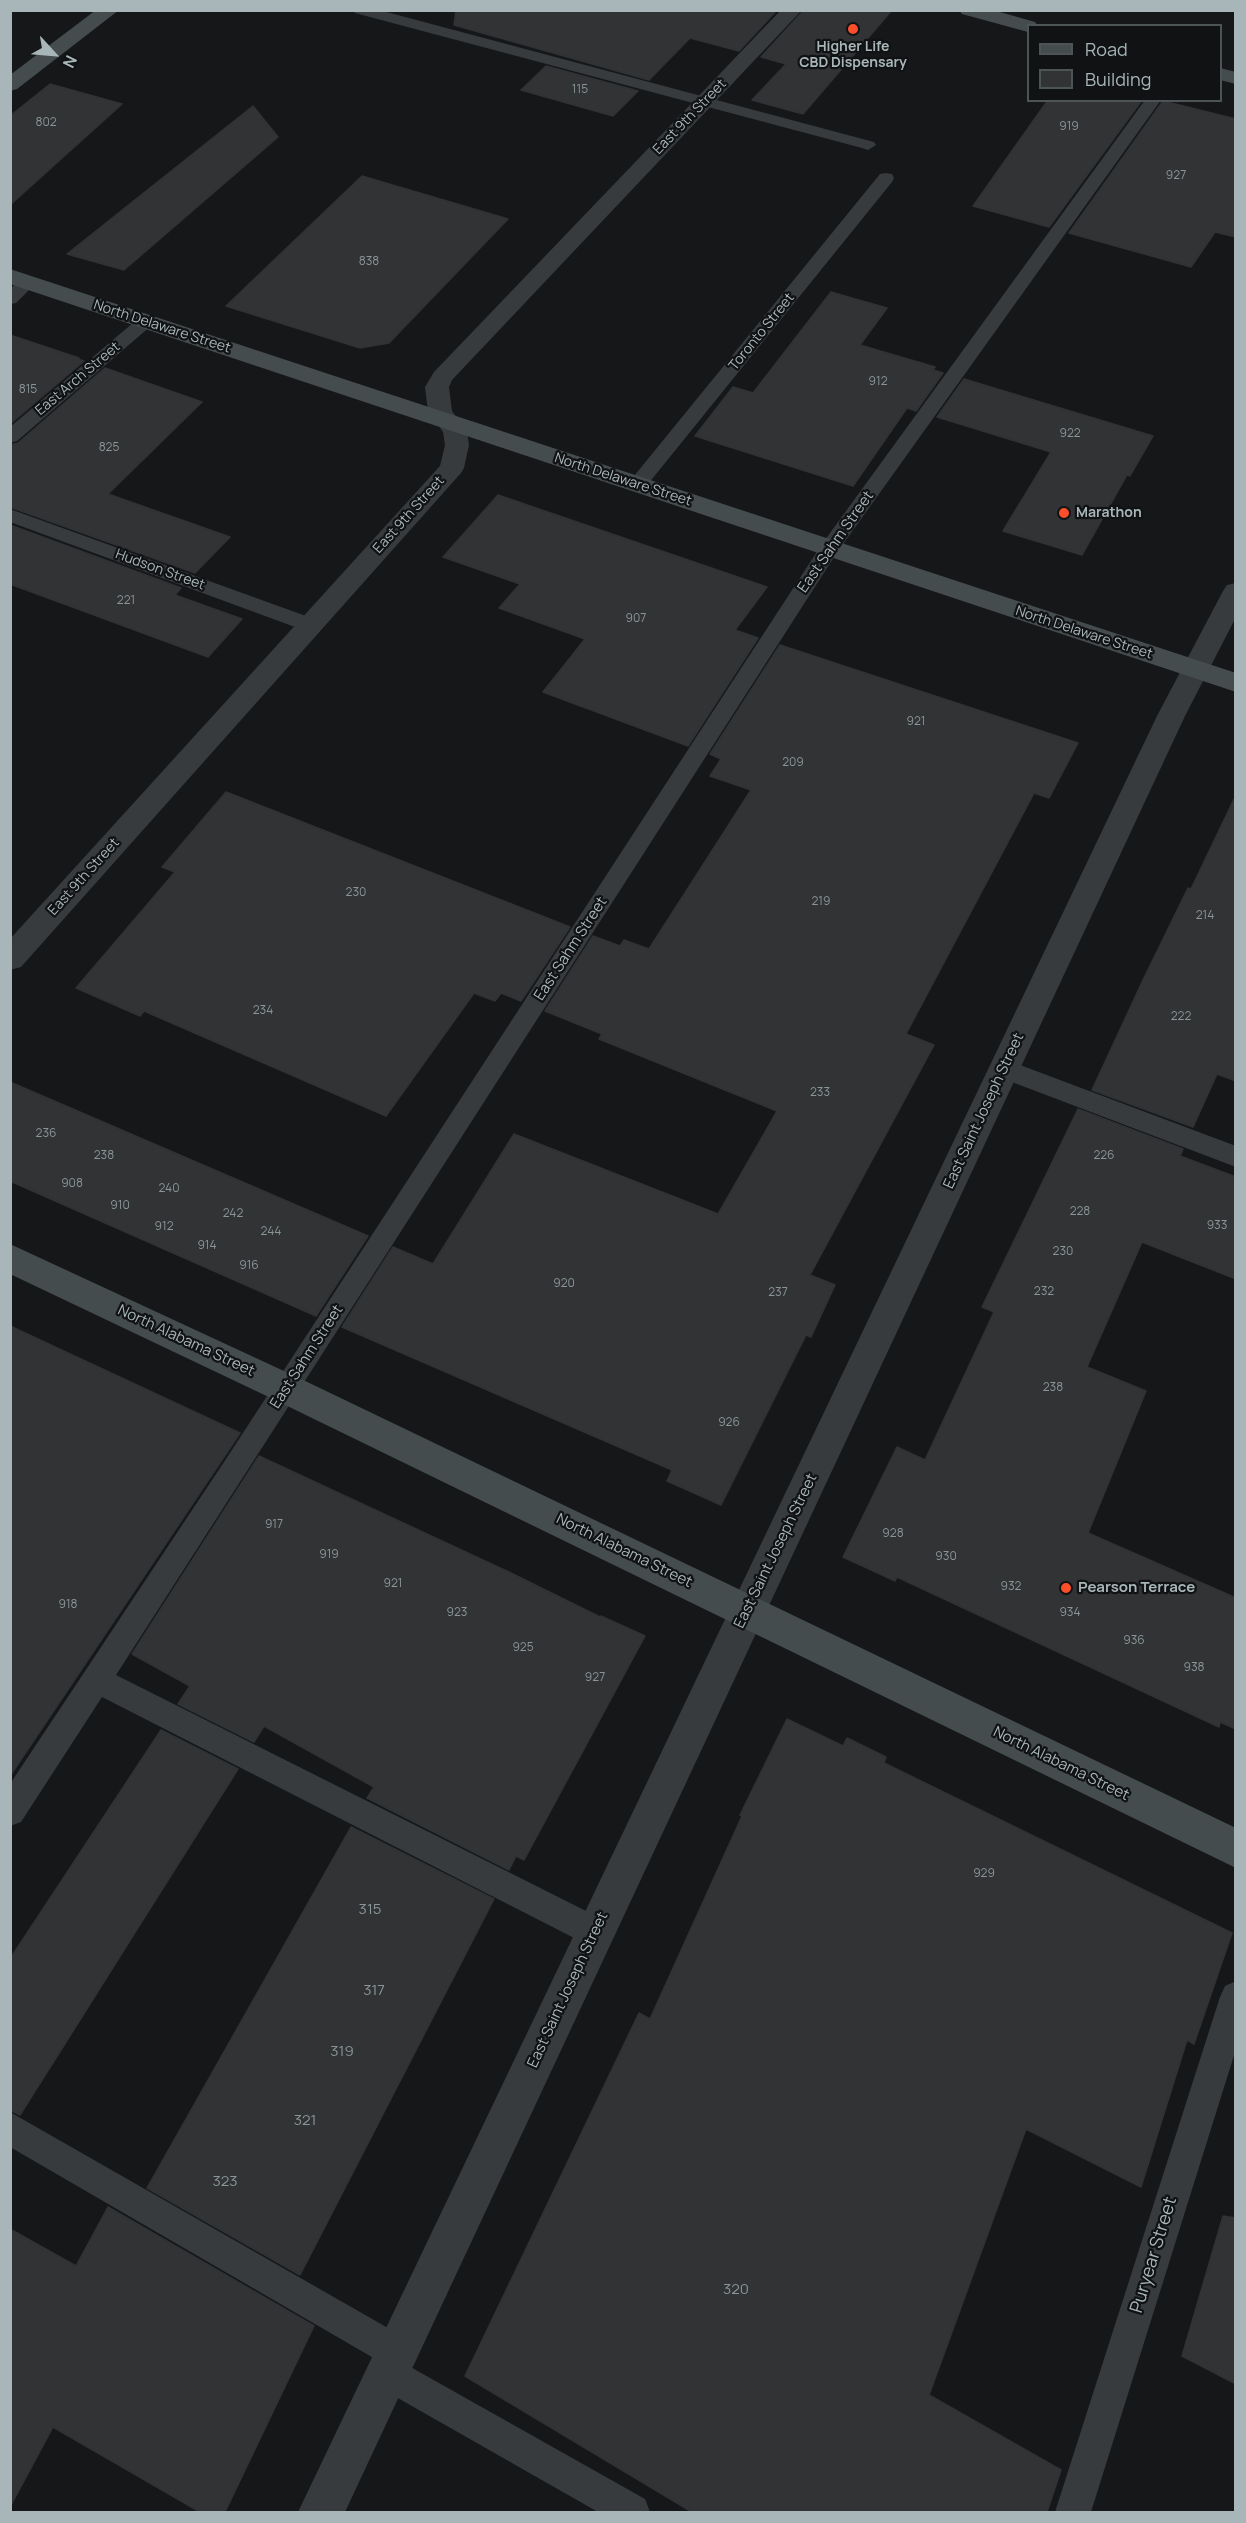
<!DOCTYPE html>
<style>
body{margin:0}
#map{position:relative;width:1246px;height:2523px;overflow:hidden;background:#161719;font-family:Manrope,sans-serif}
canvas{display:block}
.frame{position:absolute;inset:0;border:12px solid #a8b6b9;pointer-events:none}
.legend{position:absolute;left:1027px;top:24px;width:195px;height:78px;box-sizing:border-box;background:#111214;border:2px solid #4d5456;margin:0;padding:8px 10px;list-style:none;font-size:18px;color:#a8b6b9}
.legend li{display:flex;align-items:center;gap:12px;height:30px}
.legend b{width:30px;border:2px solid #4d5456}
.north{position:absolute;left:24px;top:24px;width:60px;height:60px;-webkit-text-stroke:4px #111214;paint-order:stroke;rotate:116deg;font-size:16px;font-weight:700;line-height:24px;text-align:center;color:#a8b6b9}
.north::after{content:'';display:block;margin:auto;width:21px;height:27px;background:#a8b6b9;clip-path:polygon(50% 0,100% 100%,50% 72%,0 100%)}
</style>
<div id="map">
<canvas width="1246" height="2523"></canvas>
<div class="frame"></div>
<ul class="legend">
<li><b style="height:8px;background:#454c4e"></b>Road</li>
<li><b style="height:16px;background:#313335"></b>Building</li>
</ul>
<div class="north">N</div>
</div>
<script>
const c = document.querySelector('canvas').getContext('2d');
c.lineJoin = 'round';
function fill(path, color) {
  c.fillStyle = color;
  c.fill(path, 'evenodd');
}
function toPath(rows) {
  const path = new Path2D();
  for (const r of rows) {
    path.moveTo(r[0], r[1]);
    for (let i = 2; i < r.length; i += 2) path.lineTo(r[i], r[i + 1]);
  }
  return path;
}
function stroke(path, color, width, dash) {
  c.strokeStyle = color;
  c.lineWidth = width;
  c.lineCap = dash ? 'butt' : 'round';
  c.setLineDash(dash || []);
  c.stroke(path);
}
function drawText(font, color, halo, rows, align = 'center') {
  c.font = font + ' Manrope,sans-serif';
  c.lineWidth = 4.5;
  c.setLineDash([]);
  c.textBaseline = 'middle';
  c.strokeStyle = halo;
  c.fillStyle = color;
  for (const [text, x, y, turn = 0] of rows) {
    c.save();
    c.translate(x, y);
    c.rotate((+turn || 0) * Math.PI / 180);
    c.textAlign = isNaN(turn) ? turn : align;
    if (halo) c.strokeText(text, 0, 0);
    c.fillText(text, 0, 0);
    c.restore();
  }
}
const building = toPath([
 [456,10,777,10,739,51,690,38,649,80,454,25,456,10],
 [804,10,892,10,803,114,752,100,786,64,761,57,804,10],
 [546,66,638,91,613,116,521,90,546,66],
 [50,84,122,104,10,205,10,116,50,84],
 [1048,100,1142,100,1049,227,973,206,1048,100],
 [1163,101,1236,119,1236,237,1215,232,1191,267,1069,233,1163,101],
 [253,106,278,137,124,270,67,254,253,106],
 [362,176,508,219,389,343,360,348,226,306,362,176],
 [831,292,887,308,860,345,935,367,933,370,943,373,916,411,907,408,853,486,695,436,733,387,753,393,831,292],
 [10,335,79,358,78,359,84,361,10,424,10,335],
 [105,368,202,402,108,494,230,537,195,573,10,507,10,445,18,443,105,368],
 [964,379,1153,436,1130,476,1127,475,1082,555,1003,531,1051,452,937,417,964,379],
 [498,495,767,587,735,630,758,638,688,746,543,692,585,639,499,608,520,584,443,557,498,495],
 [10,525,181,588,175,595,242,619,208,657,10,584,10,525],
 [780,645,1078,743,1049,798,1034,793,906,1034,934,1045,810,1275,835,1285,811,1337,806,1335,721,1505,667,1481,672,1470,342,1327,393,1247,433,1264,514,1134,718,1214,777,1111,599,1039,602,1034,545,1011,593,936,620,946,624,940,649,949,751,790,710,776,721,759,710,754,780,645],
 [226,792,570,927,521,1001,501,993,495,1001,474,993,386,1116,144,1011,140,1016,76,988,175,872,162,867,226,792],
 [1236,795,1236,1081,1217,1074,1193,1127,1092,1090,1143,980,1188,888,1191,889,1236,795],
 [10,1082,368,1236,316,1316,10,1181,10,1082],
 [1078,1109,1183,1149,1180,1156,1236,1177,1236,1279,1142,1242,1087,1367,1146,1391,1088,1533,1236,1598,1236,1729,1220,1722,1219,1727,897,1577,895,1581,843,1557,897,1447,925,1460,994,1312,982,1307,1078,1109],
 [10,1326,240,1433,10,1776,10,1326],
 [259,1456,513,1574,600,1617,601,1616,645,1636,524,1860,516,1856,509,1870,367,1798,374,1787,264,1726,254,1742,178,1704,190,1686,132,1654,259,1456],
 [787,1719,843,1746,847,1738,886,1757,884,1763,1232,1933,1194,2044,1187,2040,1141,2187,1026,2129,929,2395,1061,2470,1047,2512,692,2512,465,2376,639,2013,650,2019,742,1816,740,1815,787,1719],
 [161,1730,238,1769,20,2115,10,2110,10,1959,161,1730],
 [351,1827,494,1899,300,2275,147,2188,351,1827],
 [108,2207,314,2326,225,2512,200,2512,53,2427,10,2507,10,2229,76,2266,108,2207],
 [1223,2216,1236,2218,1236,2384,1182,2356,1223,2216]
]);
fill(building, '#313335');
stroke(building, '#303235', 1.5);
fill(toPath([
 [353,10,379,10,874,142,876,145,868,150,862,148,355,13,353,10],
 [1145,100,1161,100,836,554,116,1675,606,1921,610,1932,606,1943,595,1947,584,1943,102,1697,21,1822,10,1826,10,1784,226,1459,822,544,1145,100],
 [886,173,892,174,894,178,892,182,644,489,630,489,627,485,630,481,880,174,886,173],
 [28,277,34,278,37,282,16,303,10,304,10,289,22,278,28,277],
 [146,316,152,317,155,321,152,325,17,441,10,443,10,427,140,317,146,316],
 [10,509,317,620,320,625,317,630,310,632,303,630,10,522,10,509],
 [1004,1059,1236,1146,1236,1167,996,1076,992,1069,996,1062,1004,1059],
 [1236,1981,1236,2049,1091,2512,1055,2512,1220,1997,1225,1986,1236,1981],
 [10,2112,409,2340,414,2352,407,2365,645,2499,650,2512,598,2512,375,2385,370,2373,377,2360,10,2147,10,2112]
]), '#373b3e');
fill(toPath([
 [781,10,802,10,452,380,449,387,452,411,467,432,469,445,464,468,461,473,21,967,10,970,10,939,440,466,445,445,443,432,428,411,425,387,434,372,781,10],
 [1236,583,1236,617,1185,716,345,2512,298,2512,1157,716,1223,591,1227,585,1236,583]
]), '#373b3e');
fill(toPath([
 [96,10,119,10,17,89,10,91,10,75,96,10],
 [959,10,993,10,1035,22,1038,26,1028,26,1028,32,962,14,959,10],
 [1220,68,1236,72,1236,84,1220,80,1220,68],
 [10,269,1236,673,1236,692,10,284,10,269],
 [10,1244,299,1378,1236,1828,1236,1868,275,1400,10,1274,10,1244]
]), '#454c4e');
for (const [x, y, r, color] of [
 [853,29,6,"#fb4f2c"],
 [1064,513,6,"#fb4f2c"],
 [1066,1588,6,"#fb4f2c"]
]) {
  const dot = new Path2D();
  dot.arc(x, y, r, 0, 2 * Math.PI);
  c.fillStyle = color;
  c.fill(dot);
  stroke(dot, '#111214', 2);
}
drawText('12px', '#8a9598', null, [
 ["115",580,90],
 ["802",46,123],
 ["919",1069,127],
 ["927",1176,176],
 ["838",369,262],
 ["912",878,382],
 ["815",28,390],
 ["922",1070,434],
 ["825",109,448],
 ["221",126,601],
 ["907",636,619],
 ["921",916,722],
 ["209",793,763],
 ["230",356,893],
 ["219",821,902],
 ["214",1205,916],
 ["234",263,1011],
 ["222",1181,1017],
 ["233",820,1093],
 ["236",46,1134],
 ["238",104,1156],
 ["226",1104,1156],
 ["908",72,1184],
 ["240",169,1189],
 ["910",120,1206],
 ["228",1080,1212],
 ["242",233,1214],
 ["933",1217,1226],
 ["912",164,1227],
 ["244",271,1232],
 ["914",207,1246],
 ["230",1063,1252],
 ["916",249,1266],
 ["920",564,1284],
 ["232",1044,1292],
 ["237",778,1293],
 ["238",1053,1388],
 ["926",729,1423],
 ["917",274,1525],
 ["928",893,1534],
 ["919",329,1555],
 ["930",946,1557],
 ["921",393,1584],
 ["932",1011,1587],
 ["918",68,1605],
 ["923",457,1613],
 ["934",1070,1613],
 ["936",1134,1641],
 ["925",523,1648],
 ["938",1194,1668],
 ["927",595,1678],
 ["929",984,1874]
]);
drawText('bold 14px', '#a8b6b9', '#111214', [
 ["Higher Life",853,47],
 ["CBD Dispensary",853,63],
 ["Marathon",1076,513,"left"]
]);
drawText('14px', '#a8b6b9', '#111214', [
 ["East 9th Street",690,117,-46],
 ["North Delaware Street",162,327,18],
 ["Toronto Street",762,332,-51],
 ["East Arch Street",78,379,-40],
 ["North Delaware Street",623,480,18],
 ["East 9th Street",409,515,-48],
 ["Hudson Street",160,570,20],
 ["North Delaware Street",1084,633,18],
 ["East 9th Street",84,877,-48]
]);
drawText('15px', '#a8b6b9', '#111214', [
 ["East Sahm Street",836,542,-55],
 ["East Sahm Street",571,949,-57],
 ["East Saint Joseph Street",984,1111,-65],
 ["North Alabama Street",186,1341,25],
 ["East Sahm Street",307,1357,-57],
 ["North Alabama Street",624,1551,26],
 ["East Saint Joseph Street",776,1551,-64],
 ["North Alabama Street",1061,1764,26],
 ["East Saint Joseph Street",568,1990,-65]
]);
drawText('bold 15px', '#a8b6b9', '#111214', [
 ["Pearson Terrace",1078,1588]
], 'left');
drawText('15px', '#8a9598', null, [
 ["315",370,1910],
 ["317",374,1991],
 ["319",342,2052],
 ["321",305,2121],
 ["323",225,2182],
 ["320",736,2290]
]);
drawText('18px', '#a8b6b9', '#111214', [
 ["Puryear Street",1154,2255,-73]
]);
</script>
